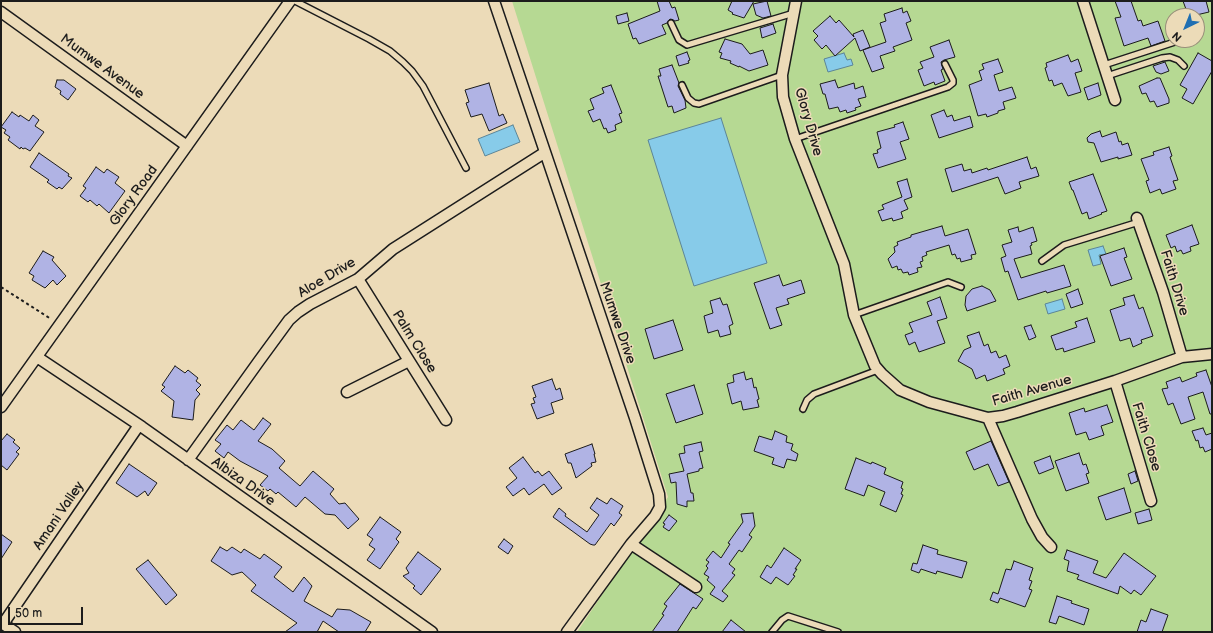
<!DOCTYPE html>
<style>
body{margin:0}
#map{position:relative;width:1213px;height:633px;overflow:hidden;background:#ecdbb8;font-family:"Balsamiq Sans",sans-serif}
canvas{display:block}
.frame{position:absolute;inset:0;border:2px solid #1c1c1c;pointer-events:none}
.north{position:absolute;left:1165px;top:8px;width:40px;height:40px;box-sizing:border-box;background:#ecdbb8;border:1px solid #998f7a;border-radius:50%;rotate:223deg;font-size:11px;font-weight:700;line-height:16px;text-align:center;color:#1c1c1c}
.north::after{content:'';display:block;margin:auto;width:14px;height:18px;background:#1f6fb2;clip-path:polygon(50% 0,100% 100%,50% 72%,0 100%)}
.scale{position:absolute;left:8px;top:607px;width:75px;height:18px;box-sizing:border-box;border:2px solid #1c1c1c;border-top:0;padding-left:5px;font-size:12px;line-height:14px;white-space:nowrap;color:#1c1c1c;-webkit-text-stroke:3px #ecdbb8;paint-order:stroke}
</style>
<div id="map">
<canvas width="1213" height="633"></canvas>
<div class="frame"></div>
<div class="north">N</div>
<div class="scale">50 m</div>
</div>
<script>
const c = document.querySelector('canvas').getContext('2d');
c.lineJoin = 'round';
function fill(path, color) {
  c.fillStyle = color;
  c.fill(path, 'evenodd');
}
function toPath(rows) {
  const path = new Path2D();
  for (const r of rows) {
    path.moveTo(r[0], r[1]);
    for (let i = 2; i < r.length; i += 2) path.lineTo(r[i], r[i + 1]);
  }
  return path;
}
function stroke(path, color, width, dash) {
  c.strokeStyle = color;
  c.lineWidth = width;
  c.lineCap = dash ? 'butt' : 'round';
  c.setLineDash(dash || []);
  c.stroke(path);
}
function drawText(font, color, halo, rows, align = 'center') {
  c.font = font + ' "Balsamiq Sans",sans-serif';
  c.lineWidth = 3;
  c.setLineDash([]);
  c.textBaseline = 'middle';
  c.strokeStyle = halo;
  c.fillStyle = color;
  for (const [text, x, y, turn = 0] of rows) {
    c.save();
    c.translate(x, y);
    c.rotate((+turn || 0) * Math.PI / 180);
    c.textAlign = isNaN(turn) ? turn : align;
    if (halo) c.strokeText(text, 0, 0);
    c.fillText(text, 0, 0);
    c.restore();
  }
}
fill(toPath([
 [512,1,1212,1,1212,632,577,632,668,497],
 [1173,16,1197,16,1197,40,1173,40]
]), '#b6d993');
const water = toPath([
 [844,53,847,60,851,59,853,65,828,72,824,59,844,53],
 [721,118,767,263,694,286,648,140,721,118],
 [513,125,520,142,485,156,478,139,513,125],
 [1103,246,1106,254,1099,255,1101,264,1093,266,1088,250,1103,246],
 [1062,299,1065,309,1048,314,1045,304,1062,299]
]);
fill(water, '#87cbe9');
stroke(water, '#5c8597', 1);
const building = toPath([
 [657,1,669,1,672,8,675,7,679,20,675,21,670,19,667,23,662,25,666,34,639,44,636,38,633,39,628,24,660,11,657,1],
 [732,1,754,1,744,18,732,14,733,13,728,10,732,1],
 [767,1,771,16,763,18,756,15,753,4,767,1],
 [1115,1,1131,1,1138,21,1141,20,1143,26,1158,21,1165,41,1151,46,1148,38,1124,46,1115,18,1121,17,1115,1],
 [1183,1,1206,1,1209,12,1192,16,1191,11,1187,12,1183,1],
 [902,8,903,13,907,11,911,21,906,23,912,40,893,47,895,51,880,56,884,68,872,72,863,50,886,42,880,23,886,21,884,14,902,8],
 [627,13,629,21,618,24,616,16,627,13],
 [830,16,836,23,839,20,854,37,853,34,863,30,870,47,860,51,855,38,835,56,826,45,822,49,814,40,818,36,813,31,830,16],
 [773,24,776,33,762,38,760,28,773,24],
 [725,39,742,44,750,54,763,50,768,65,749,71,739,66,739,67,730,63,731,61,720,58,722,53,719,52,725,39],
 [949,40,955,57,944,60,941,62,943,69,941,70,945,81,935,85,934,82,924,86,918,70,923,68,920,62,934,57,930,47,949,40],
 [687,52,690,60,688,61,689,63,679,66,676,56,687,52],
 [1198,53,1212,61,1212,71,1193,104,1182,98,1187,89,1180,85,1198,53],
 [1068,55,1071,62,1078,59,1082,71,1075,73,1081,92,1068,96,1062,83,1054,86,1052,80,1049,81,1045,68,1047,67,1046,63,1068,55],
 [998,59,1003,72,994,75,999,91,1012,87,1016,98,1003,102,1005,109,998,111,998,113,987,117,986,114,978,116,969,85,982,80,979,71,984,69,982,64,998,59],
 [1165,62,1169,71,1161,74,1156,72,1153,66,1165,62],
 [672,65,679,83,678,86,685,100,686,108,674,113,672,106,668,107,658,76,661,76,659,69,672,65],
 [1157,78,1160,78,1169,99,1169,103,1157,107,1154,101,1150,102,1146,93,1142,94,1139,86,1157,78],
 [57,80,64,80,76,89,68,100,60,94,61,91,55,87,57,80],
 [835,80,838,88,854,83,855,89,863,86,866,97,858,99,861,106,855,108,856,110,847,113,846,110,840,112,838,107,829,109,825,94,823,94,820,84,835,80],
 [489,83,499,116,503,114,507,123,489,131,482,114,471,117,466,103,469,102,465,90,489,83],
 [1098,83,1101,95,1088,100,1084,88,1098,83],
 [611,85,622,113,619,114,622,122,615,125,616,130,608,133,606,128,604,129,600,119,593,122,588,111,594,109,590,99,604,93,602,88,611,85],
 [944,110,947,117,952,115,954,121,970,116,973,127,939,138,931,115,944,110],
 [12,112,19,117,20,115,29,121,33,115,39,120,35,126,44,132,30,151,25,148,23,149,21,147,20,149,8,140,10,137,4,133,6,130,1,127,12,112],
 [903,122,909,139,900,142,906,159,878,168,873,154,878,153,877,150,881,148,877,132,895,127,894,125,903,122],
 [1100,131,1102,137,1116,132,1119,142,1121,141,1122,145,1128,143,1132,155,1118,159,1118,157,1101,162,1094,143,1088,142,1087,138,1091,134,1100,131],
 [1169,147,1172,156,1170,157,1178,180,1173,181,1176,189,1162,194,1160,189,1150,193,1146,181,1149,180,1141,159,1154,155,1153,152,1169,147],
 [39,153,69,174,68,176,72,178,62,189,59,187,57,189,47,182,49,180,30,167,39,153],
 [1027,157,1031,169,1036,167,1039,176,1019,182,1021,188,1005,194,998,177,952,192,945,169,962,164,964,171,971,169,972,173,987,168,988,170,1027,157],
 [96,167,104,173,107,169,119,177,115,183,125,191,109,213,99,204,97,206,90,200,88,202,80,196,86,188,83,186,96,167],
 [1093,174,1107,211,1101,213,1102,214,1089,219,1087,212,1082,214,1073,190,1072,190,1069,182,1093,174],
 [907,179,912,197,904,200,908,209,901,212,903,218,893,221,892,218,882,221,878,211,884,209,882,205,902,197,897,182,907,179],
 [1192,225,1199,244,1190,247,1191,251,1183,254,1181,250,1177,252,1175,246,1171,248,1166,235,1192,225],
 [942,226,945,236,968,229,976,254,971,255,972,259,961,262,960,258,957,259,955,254,952,255,949,245,926,252,927,255,922,257,923,261,920,262,922,267,917,268,918,272,909,275,908,272,903,273,901,269,898,270,897,266,892,268,888,259,895,252,894,247,898,245,897,242,911,237,911,235,942,226],
 [1018,227,1019,232,1033,227,1037,241,1031,243,1032,245,1030,246,1032,254,1014,259,1021,278,1064,265,1071,286,1047,293,1046,291,1018,300,1008,271,1005,272,1001,258,1006,256,1002,245,1012,242,1008,230,1018,227],
 [1124,248,1127,257,1124,258,1132,279,1111,286,1100,256,1124,248],
 [43,251,54,257,52,260,66,276,57,285,53,280,45,288,32,280,34,276,29,273,43,251],
 [779,275,783,286,801,280,805,293,787,299,789,304,776,308,782,325,770,329,754,283,779,275],
 [982,286,990,290,996,301,967,311,965,305,966,296,972,289,982,286],
 [1078,289,1083,304,1071,308,1066,294,1078,289],
 [1134,295,1139,309,1143,307,1153,336,1141,340,1142,343,1133,347,1130,338,1120,341,1110,310,1125,305,1123,298,1134,295],
 [940,297,947,318,937,321,945,343,919,352,915,342,909,345,905,335,913,332,909,323,932,315,927,302,940,297],
 [720,298,723,305,727,304,733,324,729,326,731,334,720,337,718,330,708,333,704,316,713,313,710,301,720,298],
 [1087,318,1095,342,1064,352,1063,348,1056,350,1051,336,1077,327,1075,322,1087,318],
 [673,320,683,350,654,359,645,329,673,320],
 [1031,325,1036,337,1029,340,1024,327,1031,325],
 [979,332,984,346,988,344,991,353,996,351,999,358,1006,355,1010,366,1003,369,1005,374,987,381,985,375,976,379,972,369,958,361,964,350,971,347,967,336,979,332],
 [175,366,185,373,188,370,198,378,196,381,201,385,196,390,200,394,195,400,193,420,172,417,174,401,161,391,165,387,162,385,175,366],
 [1206,370,1212,387,1212,414,1210,414,1203,392,1188,397,1195,419,1181,424,1173,403,1168,405,1162,389,1168,388,1166,382,1180,377,1182,382,1197,376,1196,373,1206,370],
 [744,372,746,380,752,378,754,388,756,387,759,399,757,400,759,407,743,410,741,401,732,404,727,384,734,382,733,375,744,372],
 [552,379,556,390,560,388,563,399,551,403,554,413,537,419,531,404,535,403,533,398,536,397,532,386,552,379],
 [694,385,703,414,676,423,666,394,694,385],
 [1107,405,1113,422,1101,426,1104,435,1089,440,1086,432,1076,435,1069,413,1084,408,1085,412,1107,405],
 [263,418,271,424,258,441,272,449,285,461,279,468,300,486,313,471,334,489,330,494,339,504,345,503,359,519,348,529,335,515,325,514,305,497,296,507,278,492,276,494,270,489,268,491,260,485,268,476,240,461,228,452,224,458,215,451,221,444,215,440,227,425,233,430,241,420,254,430,263,418],
 [1203,428,1206,435,1212,433,1212,449,1205,452,1203,447,1200,448,1198,440,1196,441,1192,431,1203,428],
 [775,431,787,436,786,442,793,444,791,450,798,454,796,461,787,459,784,468,772,464,774,458,754,451,759,436,772,440,775,431],
 [7,434,15,440,13,442,20,448,16,452,19,454,7,470,1,465,1,441,7,434],
 [991,441,1009,482,998,486,988,464,974,470,966,452,991,441],
 [701,442,703,451,699,452,703,468,699,469,699,471,687,474,691,493,693,493,694,501,687,501,687,507,677,504,676,482,671,483,669,474,684,471,679,454,685,453,684,446,701,442],
 [592,444,595,454,594,454,596,462,591,463,592,466,576,478,571,463,568,463,565,454,592,444],
 [1079,453,1083,465,1086,464,1089,473,1086,474,1089,483,1066,491,1055,461,1079,453],
 [1050,456,1054,468,1039,474,1034,462,1050,456],
 [523,457,535,473,538,471,542,476,549,471,562,488,552,495,544,484,529,495,524,488,513,496,506,487,517,478,509,468,523,457],
 [856,458,871,464,872,462,886,468,884,474,903,482,901,488,903,489,901,494,903,495,896,512,880,505,885,492,868,485,864,496,845,489,856,458],
 [129,464,157,483,148,496,145,491,137,497,116,483,129,464],
 [1135,471,1138,481,1131,484,1128,474,1135,471],
 [1124,488,1131,512,1106,520,1098,497,1124,488],
 [597,498,607,504,611,498,623,506,619,513,622,515,614,526,611,523,595,545,593,545,590,544,553,517,559,508,566,514,565,516,587,532,599,515,590,508,597,498],
 [1149,509,1152,520,1138,524,1135,513,1149,509],
 [753,513,755,526,749,535,752,537,742,552,739,550,729,564,735,569,732,573,735,575,722,591,728,596,723,602,710,594,715,587,707,580,709,577,704,574,708,568,706,566,709,562,706,560,713,551,721,558,730,544,728,543,743,522,741,514,753,513],
 [669,515,677,521,669,531,663,527,665,524,663,523,669,515],
 [380,517,401,532,396,539,399,542,380,569,367,560,375,549,369,545,373,539,367,535,380,517],
 [1,534,12,542,1,559,1,534],
 [504,539,513,546,508,554,498,547,504,539],
 [923,545,938,550,937,554,967,562,962,578,937,571,936,574,921,569,919,573,911,570,913,563,917,564,923,545],
 [220,547,227,551,232,547,241,553,244,549,260,559,264,554,282,567,274,577,293,592,304,577,312,586,304,601,332,617,337,609,350,610,371,622,365,632,339,632,323,621,317,632,285,632,297,623,251,591,256,585,242,572,232,575,211,561,220,547],
 [784,548,801,560,795,569,797,569,793,575,795,576,788,585,776,577,771,584,760,577,767,565,771,568,784,548],
 [1067,550,1098,561,1093,573,1106,578,1124,553,1156,576,1141,595,1134,590,1131,594,1120,586,1118,594,1077,579,1079,575,1067,571,1069,561,1064,559,1067,550],
 [418,552,441,569,421,595,413,588,415,586,403,576,409,573,406,568,418,552],
 [148,560,177,595,166,605,136,569,148,560],
 [1014,561,1033,568,1029,580,1032,581,1029,589,1032,590,1025,607,1000,598,998,603,990,600,993,592,998,594,1006,569,1011,570,1014,561],
 [680,584,703,599,696,609,693,607,677,632,652,632,664,615,662,614,667,606,664,604,680,584],
 [1057,596,1072,601,1071,603,1089,609,1084,625,1059,616,1056,624,1049,622,1057,596],
 [1151,609,1168,615,1162,632,1137,632,1141,620,1146,622,1151,609],
 [731,620,746,632,722,632,731,620]
]);
fill(building, '#b0b3e4');
stroke(building, '#1c1c1c', 1);
const lane = toPath([
 [295,1,369,39,390,51,403,62,412,71,423,86,466,168],
 [671,23,679,40,687,45,794,13],
 [1104,65,1181,40],
 [1107,76,1162,58,1170,57,1178,60,1184,66],
 [682,85,688,98,694,103,699,104,782,75],
 [795,139,948,87,953,83,953,80,945,64],
 [1042,261,1064,245,1139,222],
 [854,315,948,282,961,287],
 [803,409,807,400,814,394,878,370],
 [772,632,782,620,788,616,838,632]
]);
const street = toPath([
 [494,1,635,418,659,494,660,507,655,516,631,544,567,632],
 [796,1,782,75,783,97,795,139,844,264,854,315,875,366,882,374,900,390,929,402,988,418,1003,416,1017,412,1115,381,1182,357,1212,354],
 [1083,1,1115,100],
 [1,12,187,146],
 [1137,218,1163,292,1182,357],
 [358,279,446,420],
 [37,357,142,427,432,632],
 [1115,381,1151,501],
 [347,392,409,361],
 [1,407,290,1],
 [988,418,1032,519,1042,537,1051,547],
 [188,460,259,361,289,320,298,312,310,304,358,279,393,249,544,153],
 [631,544,696,587],
 [15,632,3,624,139,425]
]);
stroke(lane, '#1c1c1c', 8);
stroke(street, '#1c1c1c', 13);
stroke(toPath([
 [1,287,51,319]
]), '#1c1c1c', 2, [3, 3]);
stroke(lane, '#ecdbb8', 5);
stroke(street, '#ecdbb8', 10);
drawText('14px', '#1c1c1c', '#ecdbb8', [
 ["Mumwe Avenue",102,67,36],
 ["Glory Drive",808,122,74],
 ["Glory Road",134,196,-54],
 ["Aloe Drive",327,278,-31],
 ["Faith Drive",1174,283,73],
 ["Mumwe Drive",617,323,71],
 ["Palm Close",414,342,58],
 ["Faith Avenue",1032,391,-16],
 ["Faith Close",1146,437,73],
 ["Albiza Drive",243,482,35],
 ["Amani Valley",59,516,-56]
]);
</script>
